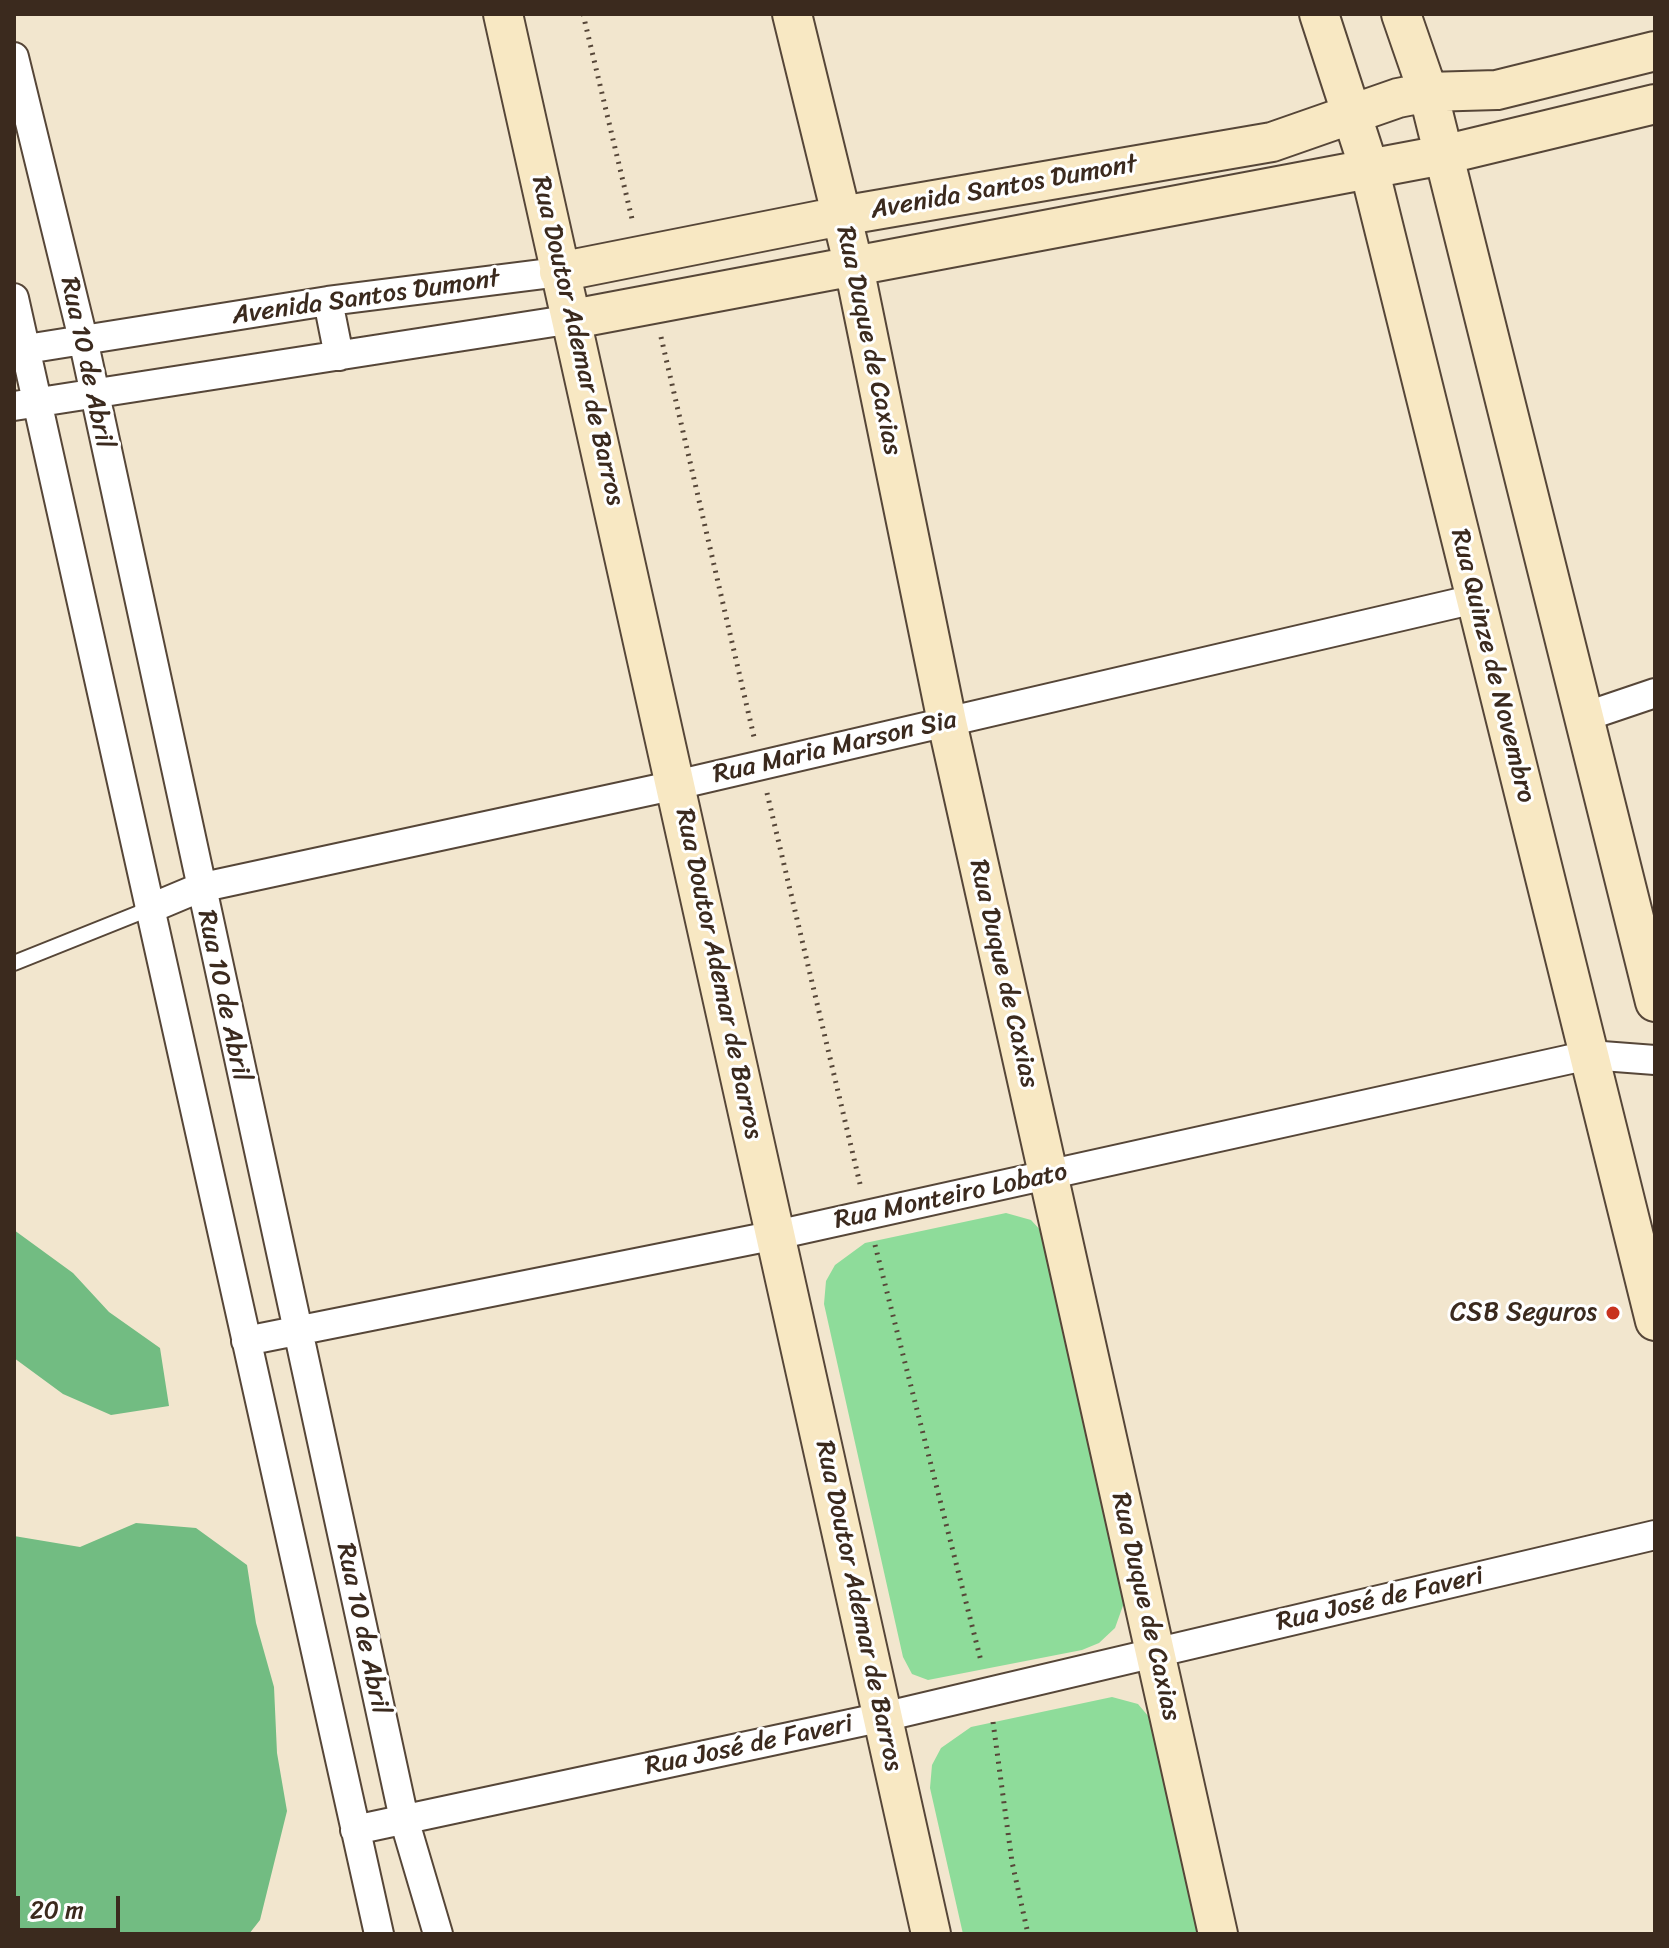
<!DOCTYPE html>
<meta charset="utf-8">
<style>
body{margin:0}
#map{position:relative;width:1669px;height:1948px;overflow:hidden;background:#f2e6ce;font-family:Sriracha,sans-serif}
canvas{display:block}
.frame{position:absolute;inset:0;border:16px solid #3b2a1e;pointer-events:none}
.scale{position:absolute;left:16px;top:1896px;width:104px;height:36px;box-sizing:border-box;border:4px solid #3b2a1e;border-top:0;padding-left:10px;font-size:24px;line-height:28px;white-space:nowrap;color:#3b2a1e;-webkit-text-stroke:6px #fff;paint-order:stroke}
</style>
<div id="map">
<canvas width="1669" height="1948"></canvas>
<div class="frame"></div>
<div class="scale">20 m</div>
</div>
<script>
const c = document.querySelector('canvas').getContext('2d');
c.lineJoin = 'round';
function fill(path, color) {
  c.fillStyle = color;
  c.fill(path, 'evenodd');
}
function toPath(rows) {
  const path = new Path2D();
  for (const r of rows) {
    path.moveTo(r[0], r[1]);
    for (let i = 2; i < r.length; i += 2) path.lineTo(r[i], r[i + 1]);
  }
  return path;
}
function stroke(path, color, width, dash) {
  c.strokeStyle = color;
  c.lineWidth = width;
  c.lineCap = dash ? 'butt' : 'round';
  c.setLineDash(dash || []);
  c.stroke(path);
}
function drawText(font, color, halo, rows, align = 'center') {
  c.font = font + ' Sriracha,sans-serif';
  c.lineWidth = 6;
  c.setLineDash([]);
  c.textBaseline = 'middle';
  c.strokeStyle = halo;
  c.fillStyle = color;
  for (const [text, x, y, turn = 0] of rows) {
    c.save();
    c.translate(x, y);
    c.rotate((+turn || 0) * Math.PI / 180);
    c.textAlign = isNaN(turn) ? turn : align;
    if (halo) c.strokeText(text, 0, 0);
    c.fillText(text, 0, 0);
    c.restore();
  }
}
fill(toPath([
 [1006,1213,1031,1220,1043,1233,1125,1600,1115,1628,1099,1643,1082,1650,928,1680,912,1674,903,1657,824,1304,826,1281,835,1265,865,1243],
 [1112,1697,1138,1704,1149,1717,1198,1934,963,1934,930,1788,932,1765,941,1748,971,1727]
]), '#8edc9a');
fill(toPath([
 [14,1230,73,1273,109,1312,160,1348,169,1406,111,1415,63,1394,14,1358],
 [136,1523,196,1528,247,1565,256,1623,274,1687,277,1753,287,1811,260,1920,249,1934,14,1934,14,1536,80,1547]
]), '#72bc82');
const lane = toPath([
 [14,963,149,909]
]);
const street = toPath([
 [14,57,83,339,404,1819,438,1934],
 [14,298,379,1934],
 [328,301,339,356],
 [14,351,328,301,559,272],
 [14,406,573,319],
 [1584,717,1655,693],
 [149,909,199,888,676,785,1475,599],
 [246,1341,776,1235,1589,1055,1655,1060],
 [355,1830,883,1717,1655,1535]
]);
const secondary = toPath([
 [503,14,931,1934],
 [792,14,854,267,947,722,1218,1934],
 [1319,14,1369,168,1655,1321],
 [1401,14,1428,92,1655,1002],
 [559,272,841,216,1272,142,1398,98,1428,92,1497,90,1655,51],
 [573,319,1443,155,1655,104]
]);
stroke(lane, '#564638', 18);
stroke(street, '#564638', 32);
stroke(secondary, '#564638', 42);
stroke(toPath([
 [583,14,633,223],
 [661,337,754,737],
 [767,793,860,1184],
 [875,1245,981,1661],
 [993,1722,1012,1862,1028,1934]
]), '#564638', 5, [2, 6]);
stroke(lane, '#fff', 14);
stroke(street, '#fff', 28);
stroke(secondary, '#f8e8c3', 38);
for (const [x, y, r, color] of [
 [1613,1313,8,"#c8321e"]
]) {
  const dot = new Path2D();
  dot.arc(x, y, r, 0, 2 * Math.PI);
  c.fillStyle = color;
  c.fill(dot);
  stroke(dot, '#fff', 3);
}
drawText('26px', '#3b2a1e', '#fff', [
 ["Avenida Santos Dumont",1004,188,-10],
 ["Avenida Santos Dumont",366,298,-8],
 ["Rua Doutor Ademar de Barros",577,341,77],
 ["Rua Duque de Caxias",868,341,78],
 ["Rua 10 de Abril",86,363,78],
 ["Rua Quinze de Novembro",1492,666,76],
 ["Rua Maria Marson Sia",835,748,-13],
 ["Rua Doutor Ademar de Barros",718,974,78],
 ["Rua Duque de Caxias",1003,974,77],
 ["Rua 10 de Abril",223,996,78],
 ["Rua Monteiro Lobato",951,1197,-12],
 ["Rua José de Faveri",1380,1600,-13],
 ["Rua Doutor Ademar de Barros",858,1606,78],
 ["Rua Duque de Caxias",1145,1607,77],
 ["Rua 10 de Abril",362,1629,78],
 ["Rua José de Faveri",749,1746,-12]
]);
drawText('26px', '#3b2a1e', '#fff', [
 ["CSB Seguros",1597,1313]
], 'right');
</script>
